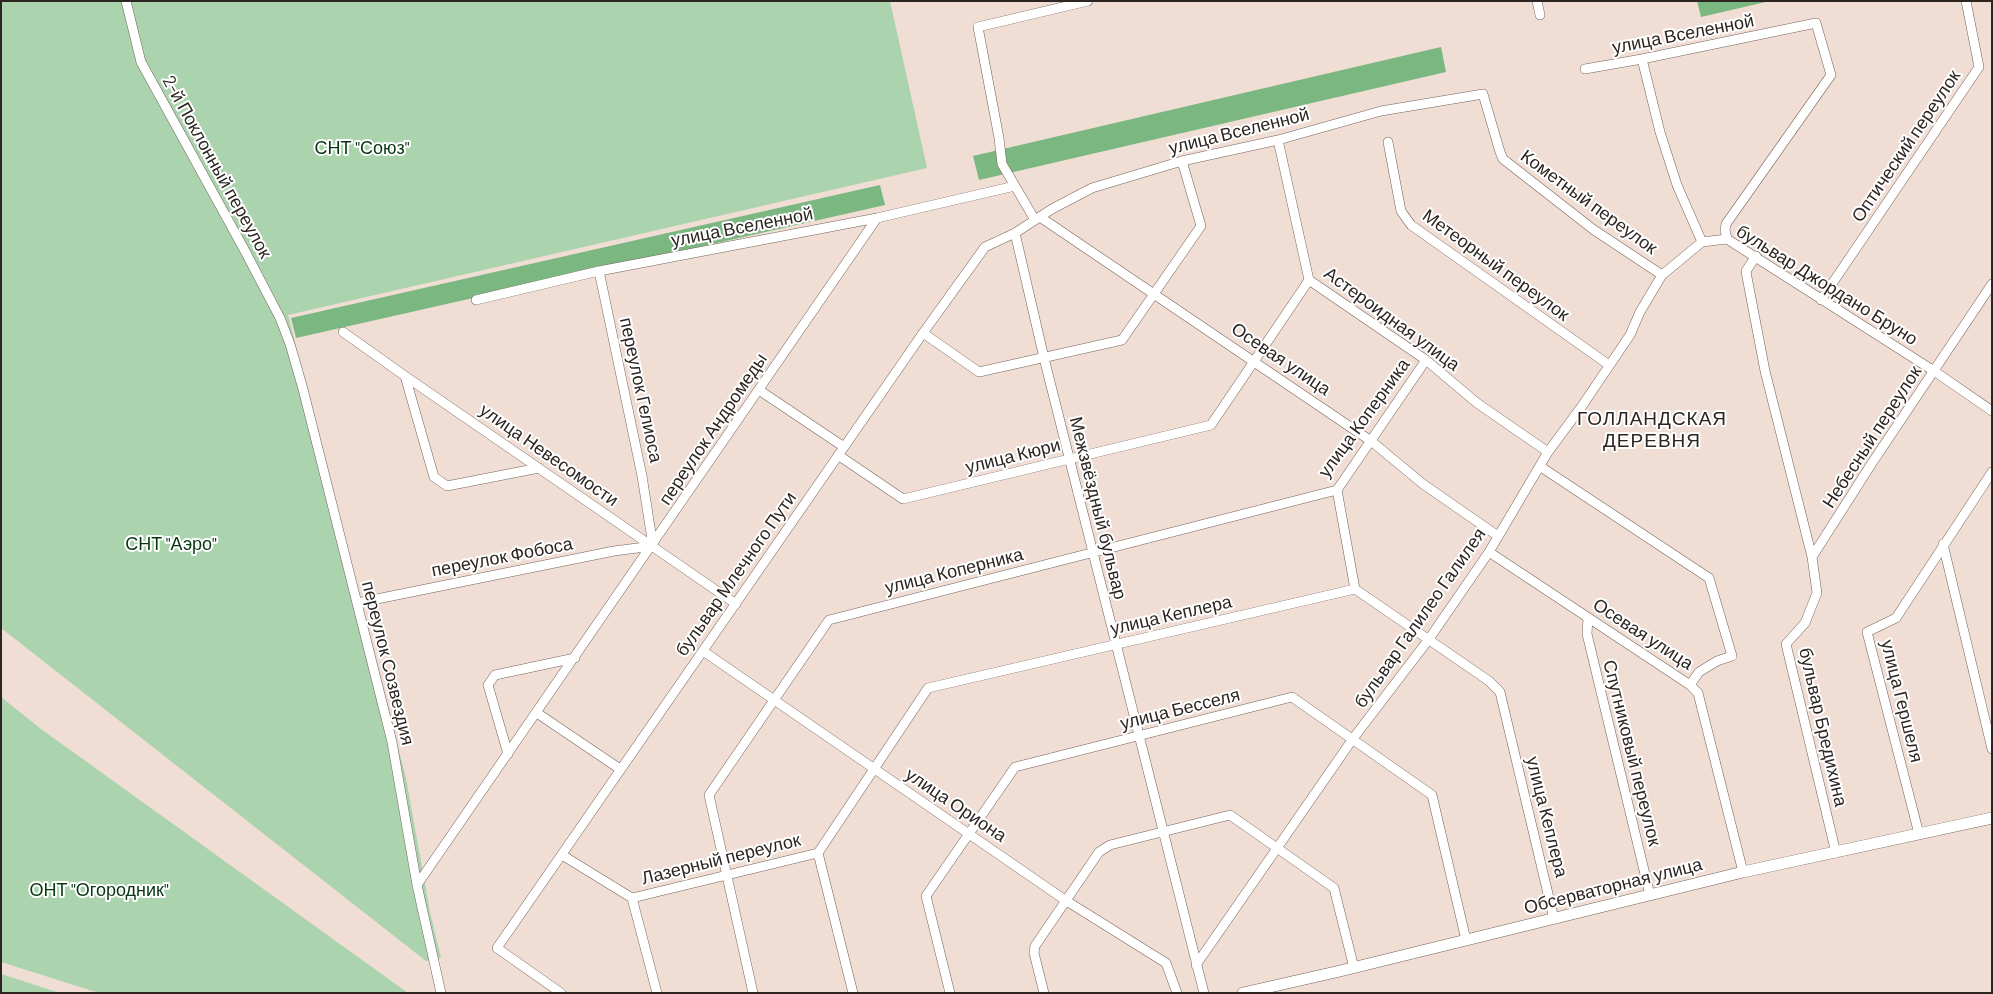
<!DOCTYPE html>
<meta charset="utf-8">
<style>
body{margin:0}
#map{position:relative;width:1993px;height:994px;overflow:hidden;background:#f0ddd4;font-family:Barlow,sans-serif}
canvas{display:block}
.frame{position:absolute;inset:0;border:2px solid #2c2522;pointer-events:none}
</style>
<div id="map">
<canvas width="1993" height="994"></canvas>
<div class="frame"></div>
</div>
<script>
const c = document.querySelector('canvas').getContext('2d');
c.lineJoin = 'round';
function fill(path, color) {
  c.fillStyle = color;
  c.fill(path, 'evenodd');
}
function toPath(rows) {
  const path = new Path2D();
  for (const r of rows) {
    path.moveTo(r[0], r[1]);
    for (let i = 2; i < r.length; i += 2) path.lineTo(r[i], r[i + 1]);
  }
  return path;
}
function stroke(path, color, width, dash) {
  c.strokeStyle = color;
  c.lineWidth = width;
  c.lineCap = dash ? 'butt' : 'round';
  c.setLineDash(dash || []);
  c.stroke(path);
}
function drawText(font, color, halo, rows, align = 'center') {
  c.font = font + ' Barlow,sans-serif';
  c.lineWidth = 4;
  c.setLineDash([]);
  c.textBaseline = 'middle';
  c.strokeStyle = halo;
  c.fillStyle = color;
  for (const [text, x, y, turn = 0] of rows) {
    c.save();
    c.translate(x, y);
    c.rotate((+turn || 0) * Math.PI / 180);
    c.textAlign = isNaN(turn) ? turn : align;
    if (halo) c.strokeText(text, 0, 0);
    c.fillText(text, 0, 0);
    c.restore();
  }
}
fill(toPath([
 [1,1,890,1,927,168,288,315,406,778,430,912,441,958,426,961,1,628],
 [1,697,41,729,408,993,99,993,1,962],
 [1,974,60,993,1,993]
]), '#aad3ae');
fill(toPath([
 [1697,1,1770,1,1701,17],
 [1441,47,1446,72,979,180,973,156],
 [880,185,885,205,296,338,291,318]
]), '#7ab781');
const street = toPath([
 [126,1,141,62,245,251,280,318,290,344,303,389,392,742,417,885,441,993],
 [1537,1,1540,15],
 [1642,59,1660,132,1677,185,1702,242],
 [1585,69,1642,59,1816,23,1831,75,1726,224,1725,230,1727,239],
 [1278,140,1309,280,1426,360,1477,403,1548,452],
 [1388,142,1401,211,1411,225,1609,365],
 [1040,217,1371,441,1423,484,1498,536],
 [1035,220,1002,164,999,138,978,27,1088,1],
 [1015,233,1044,358,1204,993],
 [1756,256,1746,271,1747,277,1765,371,1812,557,1817,593,1805,623,1786,644,1836,853],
 [476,300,599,271,877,218,1015,186],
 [1821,300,1979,67,1966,1],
 [343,332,405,376,736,604],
 [923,333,979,372,1122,340,1201,226,1182,161],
 [405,376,434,477,447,486,539,468],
 [759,390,844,447],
 [838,455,903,499,1211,425,1309,280],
 [1541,467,1709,578,1732,656,1717,661,1699,672,1690,685],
 [1337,490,1355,589],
 [1943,544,1992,749],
 [1489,552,1690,685,1698,693,1743,872],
 [1812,557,1872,463,1992,284],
 [357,603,614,551,653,546,642,476,599,271],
 [1588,618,1587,634,1650,895],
 [703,651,1065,900,1166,963,1177,993],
 [537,713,620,769],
 [508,754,488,685,495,675,575,658],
 [1919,834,1867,632,1896,618,1992,472],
 [562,855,632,898,657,993],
 [417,885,877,218],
 [632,898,818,853],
 [1196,965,1352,740,1429,639,1489,552,1548,452,1582,406,1630,335,1640,312,1662,275,1702,242,1727,239,1934,371,1992,411],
 [561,993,497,948,923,333,985,247,1015,233,1052,209,1092,188,1182,161,1278,140,1381,111,1483,94,1500,152,1503,159,1594,230,1662,275],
 [753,993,709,795,829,620,1337,490,1426,360],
 [853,993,818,853,928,688,1355,589,1489,681,1500,692,1554,919],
 [950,993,926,896,1015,767,1292,697,1432,795,1466,940],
 [1044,993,1034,953,1035,946,1099,852,1110,845,1230,815,1334,888,1354,968]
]);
const secondary = toPath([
 [1243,993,1340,971,1743,872,1992,818]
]);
stroke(street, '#74645b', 10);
stroke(secondary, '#74645b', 12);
stroke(street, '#fff', 9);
stroke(secondary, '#fff', 11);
drawText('18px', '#2c2522', '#fff', [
 ["улица Вселенной",1683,34,-11],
 ["улица Вселенной",1239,131,-14],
 ["Оптический переулок",1906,146,-56],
 ["2-й Поклонный переулок",217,167,61],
 ["Кометный переулок",1589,202,36],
 ["улица Вселенной",742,227,-11],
 ["Метеорный переулок",1496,265,36],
 ["бульвар Джордано Бруно",1827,285,32],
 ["Астероидная улица",1392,319,36],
 ["Осевая улица",1281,359,34],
 ["переулок Гелиоса",641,390,78],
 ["улица Коперника",1364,418,-54],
 ["переулок Андромеды",713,429,-56],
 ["Небесный переулок",1872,437,-57],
 ["улица Невесомости",549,455,35],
 ["улица Кюри",1013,456,-14],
 ["Межзвёздный бульвар",1098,508,76],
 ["переулок Фобоса",502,557,-11],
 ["улица Коперника",954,571,-14],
 ["бульвар Млечного Пути",736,574,-55],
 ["улица Кеплера",1171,615,-13],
 ["бульвар Галилео Галилея",1420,618,-55],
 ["Осевая улица",1643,634,33],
 ["переулок Созвездия",388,663,76],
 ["улица Гершеля",1902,701,76],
 ["улица Бесселя",1180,709,-14],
 ["бульвар Бредихина",1823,727,77],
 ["Спутниковый переулок",1632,753,76],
 ["улица Ориона",956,805,34],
 ["улица Кеплера",1547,817,76],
 ["Лазерный переулок",721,859,-14],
 ["Обсерваторная улица",1613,886,-14]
]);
drawText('18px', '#073612', '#fff', [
 ["СНТ \"Союз\"",362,148],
 ["СНТ \"Аэро\"",171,544],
 ["ОНТ \"Огородник\"",99,890]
]);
c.letterSpacing = '1px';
drawText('19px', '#2c2522', '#fff', [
 ["ГОЛЛАНДСКАЯ",1652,419],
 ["ДЕРЕВНЯ",1652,441]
]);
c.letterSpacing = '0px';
</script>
